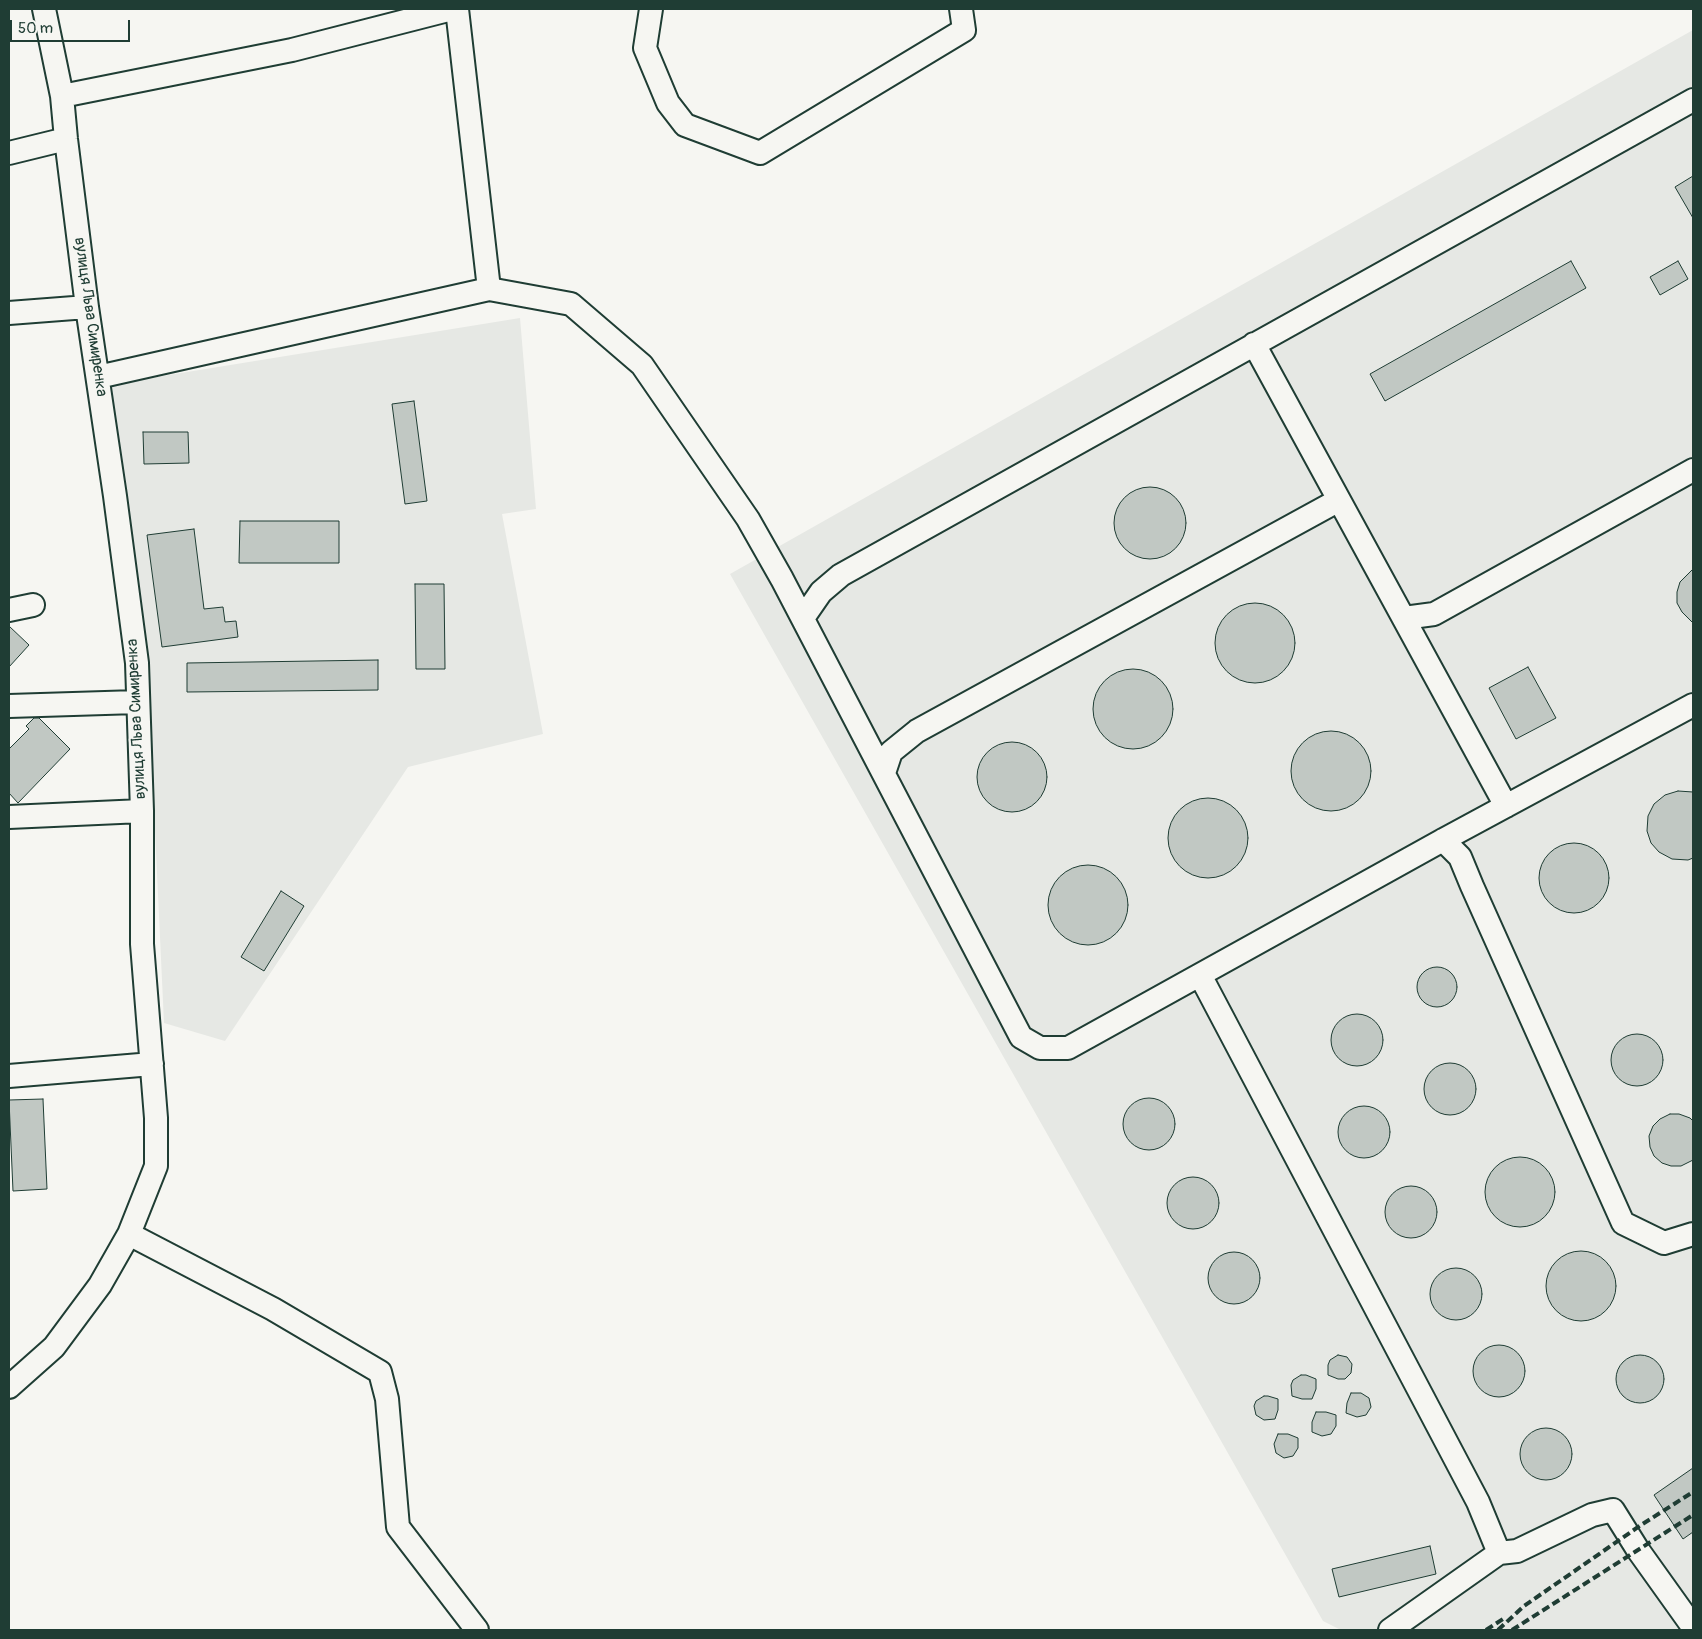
<!DOCTYPE html>
<meta charset="utf-8">
<style>
body{margin:0}
#map{position:relative;width:1702px;height:1639px;overflow:hidden;background:#f6f6f2;font-family:Pangolin,sans-serif}
canvas{display:block}
.frame{position:absolute;inset:0;border:10px solid #1f3d34;pointer-events:none}
.scale{position:absolute;left:10px;top:20px;width:120px;height:22px;box-sizing:border-box;border:2px solid #1f3d34;border-top:0;padding-left:6px;font-size:15px;line-height:18px;white-space:nowrap;color:#1f3d34;-webkit-text-stroke:4px #f6f6f2;paint-order:stroke}
</style>
<div id="map">
<canvas width="1702" height="1639"></canvas>
<div class="frame"></div>
<div class="scale">50 m</div>
</div>
<script>
const c = document.querySelector('canvas').getContext('2d');
c.lineJoin = 'round';
function fill(path, color) {
  c.fillStyle = color;
  c.fill(path, 'evenodd');
}
function toPath(rows) {
  const path = new Path2D();
  for (const r of rows) {
    if (r.length === 3) {
      path.moveTo(r[0] + r[2], r[1]);
      path.arc(r[0], r[1], r[2], 0, 2 * Math.PI);
      continue;
    }
    path.moveTo(r[0], r[1]);
    for (let i = 2; i < r.length; i += 2) path.lineTo(r[i], r[i + 1]);
  }
  return path;
}
function stroke(path, color, width, dash) {
  c.strokeStyle = color;
  c.lineWidth = width;
  c.lineCap = dash ? 'butt' : 'round';
  c.setLineDash(dash || []);
  c.stroke(path);
}
function drawText(font, color, halo, rows, align = 'center') {
  c.font = font + ' Pangolin,sans-serif';
  c.lineWidth = 4;
  c.setLineDash([]);
  c.textBaseline = 'middle';
  c.strokeStyle = halo;
  c.fillStyle = color;
  for (const [text, x, y, turn = 0] of rows) {
    c.save();
    c.translate(x, y);
    c.rotate((+turn || 0) * Math.PI / 180);
    c.textAlign = isNaN(turn) ? turn : align;
    if (halo) c.strokeText(text, 0, 0);
    c.fillText(text, 0, 0);
    c.restore();
  }
}
fill(toPath([
 [1693,30,1693,1630,1341,1630,1323,1621,730,574],
 [520,318,536,509,502,514,543,734,408,767,225,1041,164,1023,149,701,107,385]
]), '#e6e8e4');
const building = toPath([
 [1693,176,1693,218,1675,187,1693,176],
 [1571,261,1586,288,1385,401,1370,374,1571,261],
 [1678,261,1688,279,1660,295,1650,277,1678,261],
 [414,401,427,501,405,504,392,404,414,401],
 [143,432,188,432,189,463,144,464,143,432],
 [1150,523,36],
 [240,521,339,521,339,563,239,563,240,521],
 [194,529,204,609,223,607,225,622,236,621,238,637,162,647,147,535,194,529],
 [1693,569,1693,623,1682,612,1677,603,1677,592,1680,582,1693,569],
 [415,584,444,584,445,669,416,669,415,584],
 [1255,643,40],
 [9,626,29,645,9,667,9,626],
 [378,660,378,690,187,692,187,663,378,660],
 [1528,667,1556,718,1516,739,1489,688,1528,667],
 [1133,709,40],
 [34,718,39,718,70,749,18,803,9,793,9,749,29,729,26,726,34,718],
 [1331,771,40],
 [1012,777,35],
 [1678,791,1693,792,1693,858,1688,860,1672,859,1659,852,1651,843,1647,831,1648,816,1654,804,1665,795,1678,791],
 [1208,838,40],
 [1574,878,35],
 [1088,905,40],
 [281,891,304,906,264,971,241,957,281,891],
 [1437,987,20],
 [1357,1040,26],
 [1637,1060,26],
 [1450,1089,26],
 [1149,1124,26],
 [43,1099,47,1189,13,1191,9,1100,43,1099],
 [1364,1132,26],
 [1670,1114,1679,1114,1690,1118,1693,1121,1693,1160,1681,1166,1671,1166,1662,1163,1654,1156,1650,1147,1649,1136,1653,1126,1660,1119,1670,1114],
 [1520,1192,35],
 [1193,1203,26],
 [1411,1212,26],
 [1581,1286,35],
 [1234,1278,26],
 [1456,1294,26],
 [1499,1371,26],
 [1640,1379,24],
 [1338,1355,1347,1357,1352,1364,1351,1373,1345,1379,1338,1379,1328,1375,1328,1365,1330,1360,1338,1355],
 [1301,1375,1306,1375,1316,1379,1316,1389,1312,1399,1302,1399,1292,1396,1291,1385,1293,1380,1301,1375],
 [1351,1393,1361,1393,1369,1398,1371,1407,1366,1415,1357,1417,1346,1413,1347,1403,1351,1393],
 [1264,1396,1268,1396,1278,1399,1278,1410,1275,1419,1264,1420,1256,1415,1254,1406,1256,1401,1264,1396],
 [1316,1412,1326,1412,1336,1415,1336,1426,1331,1434,1322,1436,1312,1432,1312,1422,1316,1412],
 [1546,1454,26],
 [1278,1434,1288,1434,1298,1438,1298,1448,1293,1456,1284,1458,1276,1453,1274,1444,1278,1434],
 [1693,1468,1693,1532,1683,1539,1654,1495,1693,1468],
 [1430,1546,1436,1574,1339,1597,1332,1569,1430,1546]
]);
fill(building, '#c1c8c3');
stroke(building, '#1f3d34', 1);
const minor = toPath([
 [457,9,489,289],
 [651,9,645,48,668,103,685,125,760,153,964,30,961,9],
 [62,96,292,50,452,9],
 [9,153,66,139],
 [9,313,87,307],
 [1254,344,1506,806],
 [98,377,489,289,571,304,642,365,748,519,782,579,1021,1037,1040,1048,1068,1048,1443,840,1693,705],
 [9,610,33,605],
 [803,618,821,592,841,575,1693,100],
 [1404,618,1434,614,1693,470],
 [9,706,137,702],
 [884,773,891,752,917,731,1339,500],
 [9,817,142,811],
 [1443,840,1460,857,1472,886,1623,1223,1664,1243,1693,1234],
 [1200,975,1478,1502,1499,1553,1390,1630],
 [9,1076,152,1064],
 [129,1234,273,1309,380,1372,387,1399,398,1527,477,1630],
 [9,1387,54,1347,100,1285,129,1234,156,1166,156,1118,142,944,142,811,137,663,115,496,87,307,66,139,62,96,44,9],
 [1499,1553,1517,1551,1592,1515,1613,1510,1638,1550,1693,1627]
]);
stroke(minor, '#1f3d34', 26);
stroke(minor, '#f6f6f2', 22);
stroke(toPath([
 [1486,1630,1503,1619],
 [1498,1630,1524,1606,1641,1525,1693,1492],
 [1512,1630,1693,1515]
]), '#1f3d34', 4, [8, 4]);
drawText('16px', '#1f3d34', '#f6f6f2', [
 ["вулиця Льва Симиренка",90,317,82],
 ["вулиця Льва Симиренка",137,719,-93]
]);
</script>
